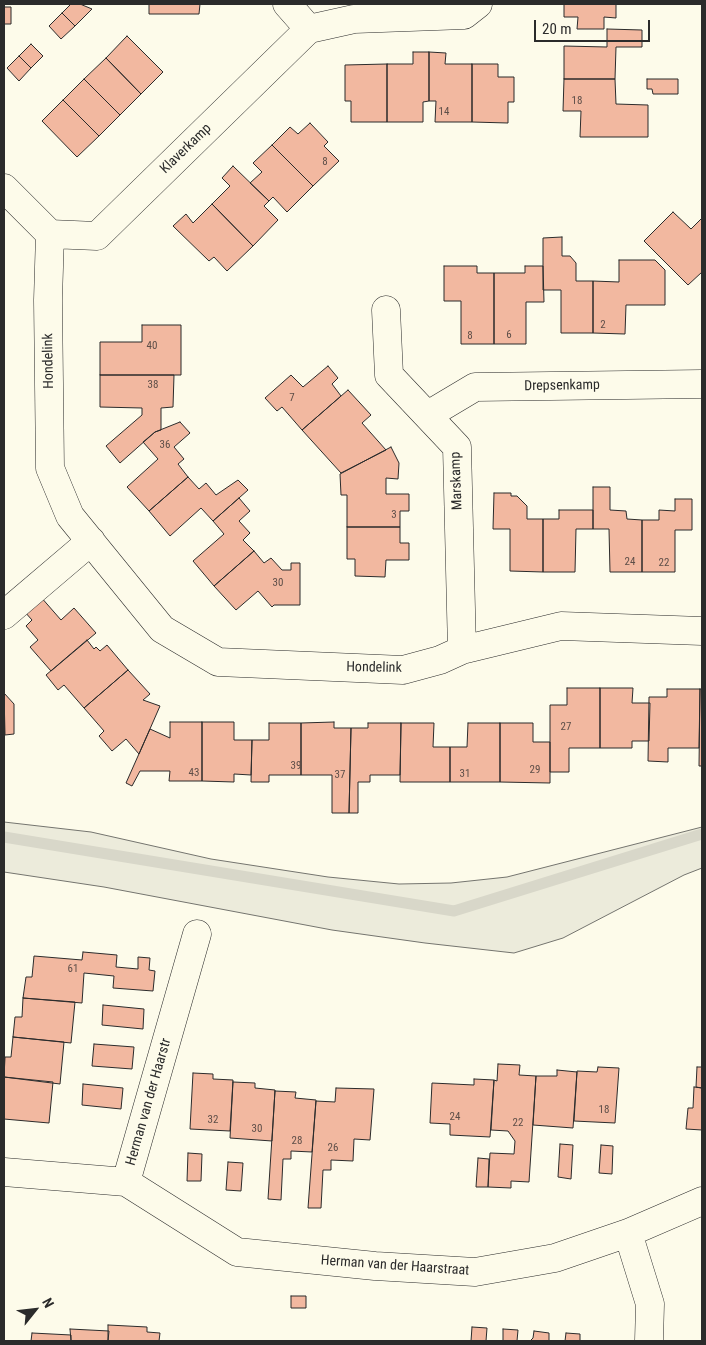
<!DOCTYPE html>
<style>
body{margin:0}
#map{position:relative;width:706px;height:1345px;overflow:hidden;background:#fdfbea;font-family:"Roboto Condensed",sans-serif}
canvas{display:block}
.frame{position:absolute;inset:0;border:5px solid #2b2b2b;pointer-events:none}
.north{position:absolute;left:10px;top:1285px;width:50px;height:50px;-webkit-text-stroke:4px #fdfbea;paint-order:stroke;rotate:61deg;font-size:14px;font-weight:700;line-height:20px;text-align:center;color:#2b2b2b}
.north::after{content:'';display:block;margin:auto;width:18px;height:22px;background:#2b2b2b;clip-path:polygon(50% 0,100% 100%,50% 72%,0 100%)}
.scale{position:absolute;left:534px;top:20px;width:116px;height:22px;box-sizing:border-box;border:2px solid #2b2b2b;border-top:0;padding-left:6px;font-size:15px;line-height:18px;white-space:nowrap;color:#2b2b2b;-webkit-text-stroke:4px #fdfbea;paint-order:stroke}
</style>
<div id="map">
<canvas width="706" height="1345"></canvas>
<div class="frame"></div>
<div class="north">N</div>
<div class="scale">20 m</div>
</div>
<script>
const c = document.querySelector('canvas').getContext('2d');
c.lineJoin = 'round';
function fill(path, color) {
  c.fillStyle = color;
  c.fill(path, 'evenodd');
}
function toPath(rows) {
  const path = new Path2D();
  for (const r of rows) {
    path.moveTo(r[0], r[1]);
    for (let i = 2; i < r.length; i += 2) path.lineTo(r[i], r[i + 1]);
  }
  return path;
}
function stroke(path, color, width, dash) {
  c.strokeStyle = color;
  c.lineWidth = width;
  c.lineCap = dash ? 'butt' : 'round';
  c.setLineDash(dash || []);
  c.stroke(path);
}
function drawText(font, color, halo, rows, align = 'center') {
  c.font = font + ' "Roboto Condensed",sans-serif';
  c.lineWidth = 4;
  c.setLineDash([]);
  c.textBaseline = 'middle';
  c.strokeStyle = halo;
  c.fillStyle = color;
  for (const [text, x, y, turn = 0] of rows) {
    c.save();
    c.translate(x, y);
    c.rotate((+turn || 0) * Math.PI / 180);
    c.textAlign = isNaN(turn) ? turn : align;
    if (halo) c.strokeText(text, 0, 0);
    c.fillText(text, 0, 0);
    c.restore();
  }
}
const green = toPath([
 [4,822,91,832,211,859,328,877,399,884,451,883,507,877,702,827,702,868,684,875,563,938,514,953,425,943,332,930,104,887,4,872,4,822]
]);
fill(green, '#ecebdb');
stroke(green, '#74746e', 1);
stroke(toPath([
 [4,837,454,911,702,834]
]), '#d8d7c9', 11);
const building = toPath([
 [71,4,80,4,92,9,75,26,62,13,71,4],
 [149,4,200,4,199,14,149,14,149,4],
 [564,4,616,4,616,18,604,17,604,29,577,29,578,17,564,17,564,4],
 [4,7,11,7,11,24,4,24,4,7],
 [62,13,75,26,61,39,49,26,62,13],
 [607,29,642,30,642,47,616,47,615,79,564,79,564,46,607,47,607,29],
 [127,36,163,72,141,94,106,58,127,36],
 [31,44,43,56,31,68,19,56,31,44],
 [413,52,429,52,429,101,423,102,423,122,387,122,387,64,413,64,413,52],
 [429,52,446,53,445,64,472,64,472,122,435,122,436,101,429,101,429,52],
 [19,56,31,68,19,81,7,68,19,56],
 [106,58,141,94,120,115,84,79,106,58],
 [387,64,387,122,351,122,351,101,345,101,345,65,387,64],
 [472,64,498,64,498,77,514,77,514,102,508,102,508,123,472,122,472,64],
 [84,79,120,115,99,136,63,100,84,79],
 [564,79,615,79,616,104,648,105,648,137,580,137,581,111,563,111,564,79],
 [647,79,678,79,678,94,653,94,652,89,647,89,647,79],
 [63,100,99,136,77,157,42,121,63,100],
 [310,123,328,142,324,146,339,161,313,186,272,145,290,127,298,134,310,123],
 [272,145,313,186,287,212,273,197,269,201,250,183,262,172,253,163,272,145],
 [233,166,269,201,264,206,278,220,253,246,212,204,230,186,222,178,233,166],
 [212,204,253,246,227,271,214,257,209,261,173,226,186,214,193,223,212,204],
 [673,212,691,229,702,218,702,272,688,285,644,241,673,212],
 [562,237,562,256,570,256,576,263,576,281,593,281,593,333,561,333,561,290,543,290,543,238,562,237],
 [619,260,655,260,665,270,665,305,626,305,625,334,593,333,593,281,619,282,619,260],
 [444,266,477,266,477,273,494,273,494,344,461,344,461,301,444,301,444,266],
 [525,266,543,266,544,302,526,302,526,344,494,344,494,273,525,273,525,266],
 [142,325,181,325,181,375,100,375,100,342,142,342,142,325],
 [328,366,338,378,332,384,341,396,302,430,282,407,277,411,265,398,291,375,303,387,328,366],
 [100,375,174,375,173,407,161,408,161,430,155,432,120,463,106,446,142,415,142,408,100,407,100,375],
 [348,390,371,415,362,423,386,450,341,473,302,430,348,390],
 [180,422,190,433,174,447,184,459,178,464,188,477,149,511,127,487,158,459,143,442,155,432,180,422],
 [391,447,399,463,398,479,386,478,386,494,409,494,409,511,400,511,400,527,347,527,347,495,341,495,340,474,391,447],
 [188,477,199,489,206,483,216,495,238,480,248,490,213,521,201,508,170,536,149,511,188,477],
 [593,487,610,487,610,510,626,511,627,519,642,520,642,572,610,572,609,529,593,529,593,487],
 [494,493,511,493,511,496,517,496,527,506,527,519,543,519,543,572,510,571,510,529,493,529,494,493],
 [239,498,250,511,239,521,250,533,243,540,254,551,214,586,193,561,224,534,213,521,239,498],
 [675,499,692,499,692,530,675,530,675,572,642,572,642,520,659,520,659,510,675,511,675,499],
 [559,510,593,510,593,529,576,529,575,572,543,572,543,519,559,519,559,510],
 [347,527,400,527,400,543,409,543,409,560,386,560,385,577,355,576,355,559,347,559,347,527],
 [254,551,264,563,271,558,282,570,291,570,291,563,300,563,300,605,274,605,272,607,258,591,236,610,214,586,254,551],
 [40,596,61,620,74,608,96,633,51,671,30,647,38,640,26,626,32,620,24,611,40,596],
 [87,640,94,649,96,647,100,651,107,645,128,670,84,708,64,685,58,690,46,675,87,640],
 [128,670,150,694,143,700,160,706,139,754,126,739,112,751,99,736,104,731,84,708,128,670],
 [567,688,600,688,600,748,569,748,569,772,550,772,550,705,567,705,567,688],
 [600,688,633,688,632,703,650,703,649,741,632,741,632,748,600,748,600,688],
 [667,689,700,689,699,748,668,748,668,762,648,761,649,697,667,697,667,689],
 [700,689,702,689,702,766,699,766,700,689],
 [4,693,14,704,14,734,5,735,4,693],
 [170,722,202,722,202,781,169,781,170,771,140,771,132,786,126,783,150,729,170,738,170,722],
 [202,722,234,722,234,740,252,740,251,775,234,774,234,782,202,781,202,722],
 [334,722,334,728,351,728,349,813,332,813,332,775,301,775,301,723,334,722],
 [269,723,301,723,301,775,269,775,269,782,251,782,252,740,269,740,269,723],
 [368,723,401,723,400,775,370,775,370,782,358,782,358,813,349,813,351,728,368,728,368,723],
 [401,723,434,723,433,747,450,747,450,782,400,782,401,723],
 [468,723,500,723,500,782,450,782,450,747,467,747,468,723],
 [500,723,533,723,533,742,550,742,550,783,500,782,500,723],
 [83,952,117,955,116,967,138,969,138,957,150,958,149,970,155,971,153,991,113,988,114,976,84,973,82,1003,23,998,26,977,32,977,34,956,82,960,83,952],
 [23,998,75,1002,71,1043,13,1037,15,1017,22,1017,23,998],
 [103,1005,144,1009,143,1029,102,1025,103,1005],
 [13,1037,64,1042,60,1084,4,1077,5,1057,11,1057,13,1037],
 [94,1044,134,1047,132,1069,92,1066,94,1044],
 [498,1064,520,1065,519,1075,536,1076,529,1182,511,1181,511,1188,488,1187,490,1153,514,1154,515,1141,508,1131,491,1130,494,1080,497,1081,498,1064],
 [598,1067,619,1068,615,1123,574,1121,577,1071,597,1072,598,1067],
 [697,1067,702,1067,702,1088,696,1087,697,1067],
 [557,1070,577,1072,573,1128,533,1125,536,1076,557,1076,557,1070],
 [193,1073,213,1074,213,1079,233,1080,230,1131,190,1129,193,1073],
 [4,1077,53,1082,49,1123,4,1119,4,1077],
 [474,1079,494,1080,490,1137,450,1135,450,1124,430,1123,432,1083,474,1085,474,1079],
 [233,1082,255,1083,255,1088,275,1090,272,1141,230,1138,233,1082],
 [83,1084,123,1088,121,1109,82,1105,83,1084],
 [694,1087,702,1088,702,1130,686,1129,688,1108,693,1108,694,1087],
 [336,1088,374,1089,370,1140,354,1139,353,1161,331,1160,331,1170,323,1170,321,1208,308,1208,316,1101,335,1102,336,1088],
 [275,1091,296,1092,295,1098,316,1100,312,1152,291,1151,291,1159,283,1159,281,1200,268,1199,275,1091],
 [560,1144,573,1145,571,1179,558,1177,560,1144],
 [601,1145,613,1146,612,1174,599,1173,601,1145],
 [188,1153,202,1154,201,1181,187,1181,188,1153],
 [478,1158,489,1159,488,1187,476,1187,478,1158],
 [228,1162,243,1163,241,1191,226,1190,228,1162],
 [291,1296,306,1296,306,1308,291,1308,291,1296],
 [108,1325,147,1327,147,1332,160,1333,159,1341,108,1341,108,1325],
 [472,1327,487,1328,486,1341,471,1341,472,1327],
 [70,1329,109,1331,108,1341,71,1341,70,1329],
 [503,1329,518,1330,517,1341,503,1341,503,1329],
 [534,1331,549,1333,549,1341,530,1341,533,1338,534,1331],
 [32,1333,71,1335,71,1341,31,1341,32,1333],
 [566,1333,580,1334,580,1341,565,1341,566,1333]
]);
fill(building, '#f2b8a0');
stroke(building, '#2b2b2b', 1);
const minor = toPath([
 [287,4,309,29],
 [4,188,50,234,48,300,50,468,70,516,162,629,218,662,403,670,440,660,462,650,561,626,702,631],
 [50,234,97,236,309,29,354,19,464,15,478,4],
 [386,310,389,375,457,447,462,650],
 [428,415,475,387,702,384],
 [4,615,91,541],
 [4,1172,126,1182,197,934],
 [126,1182,237,1252,375,1266,475,1272,555,1258,628,1233,702,1201],
 [628,1233,650,1304,649,1341]
]);
stroke(minor, '#2b2b2b', 29);
stroke(minor, '#fdfbea', 28);
drawText('11px', '#5d4e48', null, [
 ["18",577,101],
 ["14",444,112],
 ["8",325,162],
 ["2",603,325],
 ["6",509,335],
 ["8",470,336],
 ["40",152,346],
 ["38",153,385],
 ["7",292,398],
 ["36",165,445],
 ["3",394,515],
 ["24",630,562],
 ["22",664,563],
 ["30",278,583],
 ["27",566,727],
 ["39",296,766],
 ["29",535,770],
 ["43",194,773],
 ["31",465,774],
 ["37",340,775],
 ["61",73,969],
 ["18",604,1110],
 ["24",455,1117],
 ["32",213,1120],
 ["22",518,1123],
 ["30",257,1129],
 ["28",297,1141],
 ["26",333,1148]
]);
drawText('14px', '#2b2b2b', '#fdfbea', [
 ["Klaverkamp",186,149,-44],
 ["Hondelink",49,361,-91],
 ["Drepsenkamp",562,386,-1],
 ["Marskamp",457,481,-92],
 ["Hondelink",374,668,1],
 ["Herman van der Haarstr",149,1102,-74],
 ["Herman van der Haarstraat",395,1266,4]
]);
</script>
